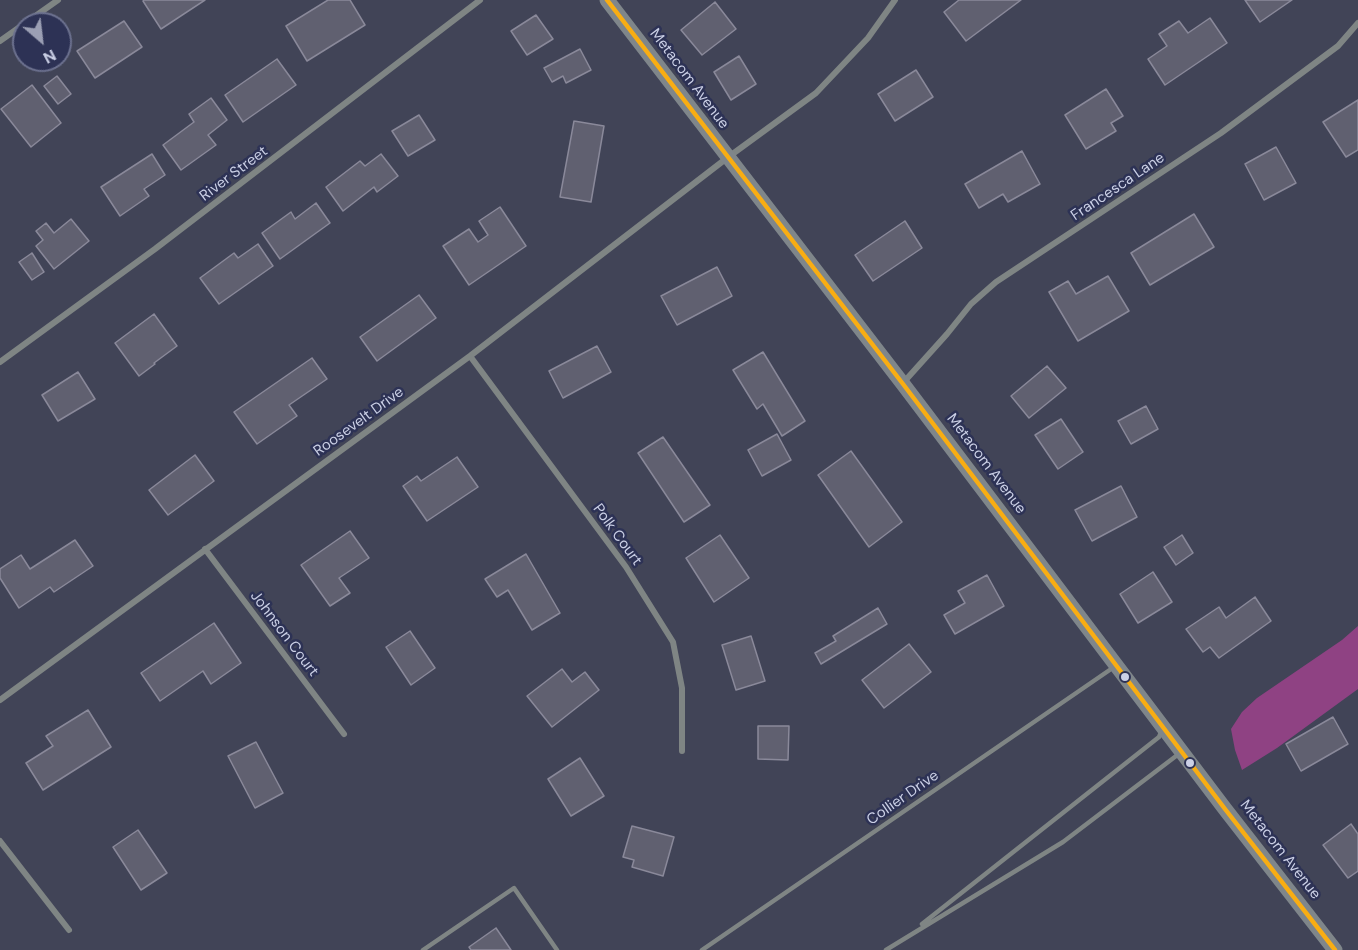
<!DOCTYPE html>
<style>
body{margin:0}
#map{position:relative;width:1358px;height:950px;overflow:hidden;background:#414457;font-family:"DM Sans",sans-serif}
canvas{display:block}
.north{position:absolute;left:12px;top:12px;width:60px;height:60px;box-sizing:border-box;background:#2d3255;border:2px solid #6c718f;border-radius:50%;rotate:152deg;font-size:16px;font-weight:700;line-height:24px;text-align:center;color:#cbd0e6}
.north::after{content:'';display:block;margin:auto;width:21px;height:27px;background:#9b9fb4;clip-path:polygon(50% 0,100% 100%,50% 72%,0 100%)}
</style>
<div id="map">
<canvas width="1358" height="950"></canvas>
<div class="north">N</div>
</div>
<script>
const c = document.querySelector('canvas').getContext('2d');
c.lineJoin = 'round';
function fill(path, color) {
  c.fillStyle = color;
  c.fill(path, 'evenodd');
}
function toPath(rows) {
  const path = new Path2D();
  for (const r of rows) {
    path.moveTo(r[0], r[1]);
    for (let i = 2; i < r.length; i += 2) path.lineTo(r[i], r[i + 1]);
  }
  return path;
}
function stroke(path, color, width, dash) {
  c.strokeStyle = color;
  c.lineWidth = width;
  c.lineCap = dash ? 'butt' : 'round';
  c.setLineDash(dash || []);
  c.stroke(path);
}
function drawText(font, color, halo, rows, align = 'center') {
  c.font = font + ' "DM Sans",sans-serif';
  c.lineWidth = 5;
  c.setLineDash([]);
  c.textBaseline = 'middle';
  c.strokeStyle = halo;
  c.fillStyle = color;
  for (const [text, x, y, turn = 0] of rows) {
    c.save();
    c.translate(x, y);
    c.rotate((+turn || 0) * Math.PI / 180);
    c.textAlign = isNaN(turn) ? turn : align;
    if (halo) c.strokeText(text, 0, 0);
    c.fillText(text, 0, 0);
    c.restore();
  }
}
fill(toPath([
 [1358,626,1358,689,1277,748,1242,770,1235,750,1231,729,1242,712,1257,698,1342,640]
]), '#8f4283');
const building = toPath([
 [144,0,205,0,161,29,143,1,144,0],
 [328,0,350,0,365,25,307,61,286,26,328,0],
 [959,0,1021,0,966,41,944,12,959,0],
 [1245,0,1292,0,1260,22,1245,0],
 [715,2,736,29,702,55,681,30,715,2],
 [536,15,553,39,527,55,511,31,536,15],
 [1210,18,1227,43,1165,85,1148,59,1167,46,1159,34,1179,21,1188,33,1210,18],
 [124,21,142,47,95,78,77,51,124,21],
 [580,49,591,70,566,83,563,76,552,82,544,68,580,49],
 [739,56,756,84,731,100,714,72,739,56],
 [277,59,296,85,243,122,225,95,277,59],
 [916,70,933,97,895,121,878,94,916,70],
 [57,76,71,94,58,104,44,86,57,76],
 [32,85,61,123,31,147,1,109,32,85],
 [1106,89,1123,116,1111,123,1116,131,1086,149,1065,115,1106,89],
 [211,98,227,120,208,135,216,145,181,170,163,145,194,122,189,114,211,98],
 [1358,100,1358,150,1346,157,1323,122,1358,100],
 [419,115,435,140,408,156,392,131,419,115],
 [574,121,604,126,591,202,560,197,574,121],
 [1276,147,1296,183,1264,200,1245,164,1276,147],
 [1022,151,1040,184,1008,202,1003,194,979,208,965,184,1022,151],
 [152,154,165,175,144,189,149,196,120,216,101,187,152,154],
 [381,154,398,176,377,192,374,187,343,211,326,187,360,161,365,166,381,154],
 [316,203,330,223,280,259,262,233,291,212,295,219,316,203],
 [500,207,526,246,469,285,443,246,469,229,478,242,488,235,479,221,500,207],
 [1194,214,1214,247,1150,285,1131,253,1194,214],
 [71,219,89,241,54,269,36,246,43,240,36,231,46,223,54,233,71,219],
 [905,221,922,248,873,281,855,255,905,221],
 [258,244,273,266,219,304,200,278,234,253,238,258,258,244],
 [32,253,44,272,32,280,19,262,32,253],
 [717,267,732,296,677,325,661,296,717,267],
 [1108,276,1129,311,1078,341,1049,292,1068,281,1076,294,1108,276],
 [419,295,436,318,377,361,360,337,419,295],
 [154,314,177,346,154,363,155,364,139,376,115,343,154,314],
 [597,346,611,372,563,398,549,371,597,346],
 [763,352,805,421,782,436,763,404,757,409,733,370,763,352],
 [312,358,327,379,289,405,297,416,257,444,234,412,312,358],
 [1047,366,1066,388,1029,418,1011,396,1047,366],
 [78,372,95,399,58,421,42,395,78,372],
 [1146,406,1158,429,1131,444,1118,421,1146,406],
 [1061,419,1083,452,1058,469,1035,435,1061,419],
 [777,434,791,460,762,476,748,450,777,434],
 [663,437,710,505,684,522,638,453,663,437],
 [851,451,902,522,869,547,818,475,851,451],
 [195,455,214,481,168,515,149,490,195,455],
 [457,457,478,487,427,521,403,486,417,476,421,481,457,457],
 [1121,486,1137,517,1092,541,1075,510,1121,486],
 [350,531,369,558,339,578,350,593,330,606,301,565,350,531],
 [720,535,749,578,714,602,686,558,720,535],
 [1182,535,1193,553,1176,565,1164,547,1182,535],
 [75,540,93,566,54,592,50,587,19,608,0,578,0,569,21,555,30,569,75,540],
 [526,554,560,613,532,630,508,590,497,597,485,579,526,554],
 [1153,572,1172,602,1138,623,1120,594,1153,572],
 [987,575,1004,606,955,634,944,615,965,603,958,591,987,575],
 [1255,597,1271,621,1219,658,1210,647,1203,652,1186,629,1219,607,1226,618,1255,597],
 [878,608,887,624,821,664,815,653,836,641,833,636,878,608],
 [214,623,241,663,211,684,203,671,160,701,141,673,214,623],
 [410,631,435,668,411,685,386,647,410,631],
 [751,636,765,681,736,690,722,645,751,636],
 [909,644,931,672,884,708,862,680,909,644],
 [562,669,572,682,585,672,599,690,552,727,527,696,562,669],
 [88,710,111,747,43,790,26,763,53,746,46,736,88,710],
 [1333,717,1348,744,1301,771,1286,744,1333,717],
 [758,726,789,726,788,760,758,759,758,726],
 [256,742,283,793,255,808,228,756,256,742],
 [580,758,604,796,571,816,548,779,580,758],
 [1351,824,1358,834,1358,871,1348,878,1323,845,1351,824],
 [632,826,674,837,663,876,632,867,634,860,623,857,632,826],
 [138,830,167,873,141,890,113,847,138,830],
 [496,928,511,950,471,950,469,947,496,928]
]);
fill(building, '#606070');
stroke(building, '#8a899a', 1.5);
stroke(toPath([
 [922,924,1159,737,1162,730],
 [423,950,514,888,557,950],
 [702,950,1114,667],
 [886,950,1063,842,1180,753]
]), '#7f8584', 4.5);
stroke(toPath([
 [24,24,58,0],
 [0,41,24,24],
 [470,356,626,567,673,642,682,688,682,751],
 [0,362,155,249,480,0],
 [903,383,947,334,971,304,996,282,1221,133,1338,46,1358,23],
 [205,549,344,734],
 [0,700,470,356,727,158,816,93,868,38,895,0],
 [0,841,69,930]
]), '#7f8584', 6);
stroke(toPath([
 [607,0,903,384,1225,809,1335,950]
]), '#7f868a', 15);
stroke(toPath([
 [607,0,903,384,1225,809,1335,950]
]), '#f8ad13', 4.5);
for (const [x, y, r, color] of [
 [1125,677,5,"#cbd0e6"],
 [1190,763,5,"#cbd0e6"]
]) {
  const dot = new Path2D();
  dot.arc(x, y, r, 0, 2 * Math.PI);
  c.fillStyle = color;
  c.fill(dot);
  stroke(dot, '#2d3255', 2);
}
drawText('15px', '#cbd0e6', '#2d3255', [
 ["Metacom Avenue",689,79,53],
 ["River Street",234,174,-37],
 ["Francesca Lane",1118,187,-34],
 ["Roosevelt Drive",359,422,-36],
 ["Metacom Avenue",986,464,53],
 ["Polk Court",617,535,54],
 ["Johnson Court",284,634,53],
 ["Collier Drive",903,798,-35],
 ["Metacom Avenue",1280,850,52]
]);
</script>
